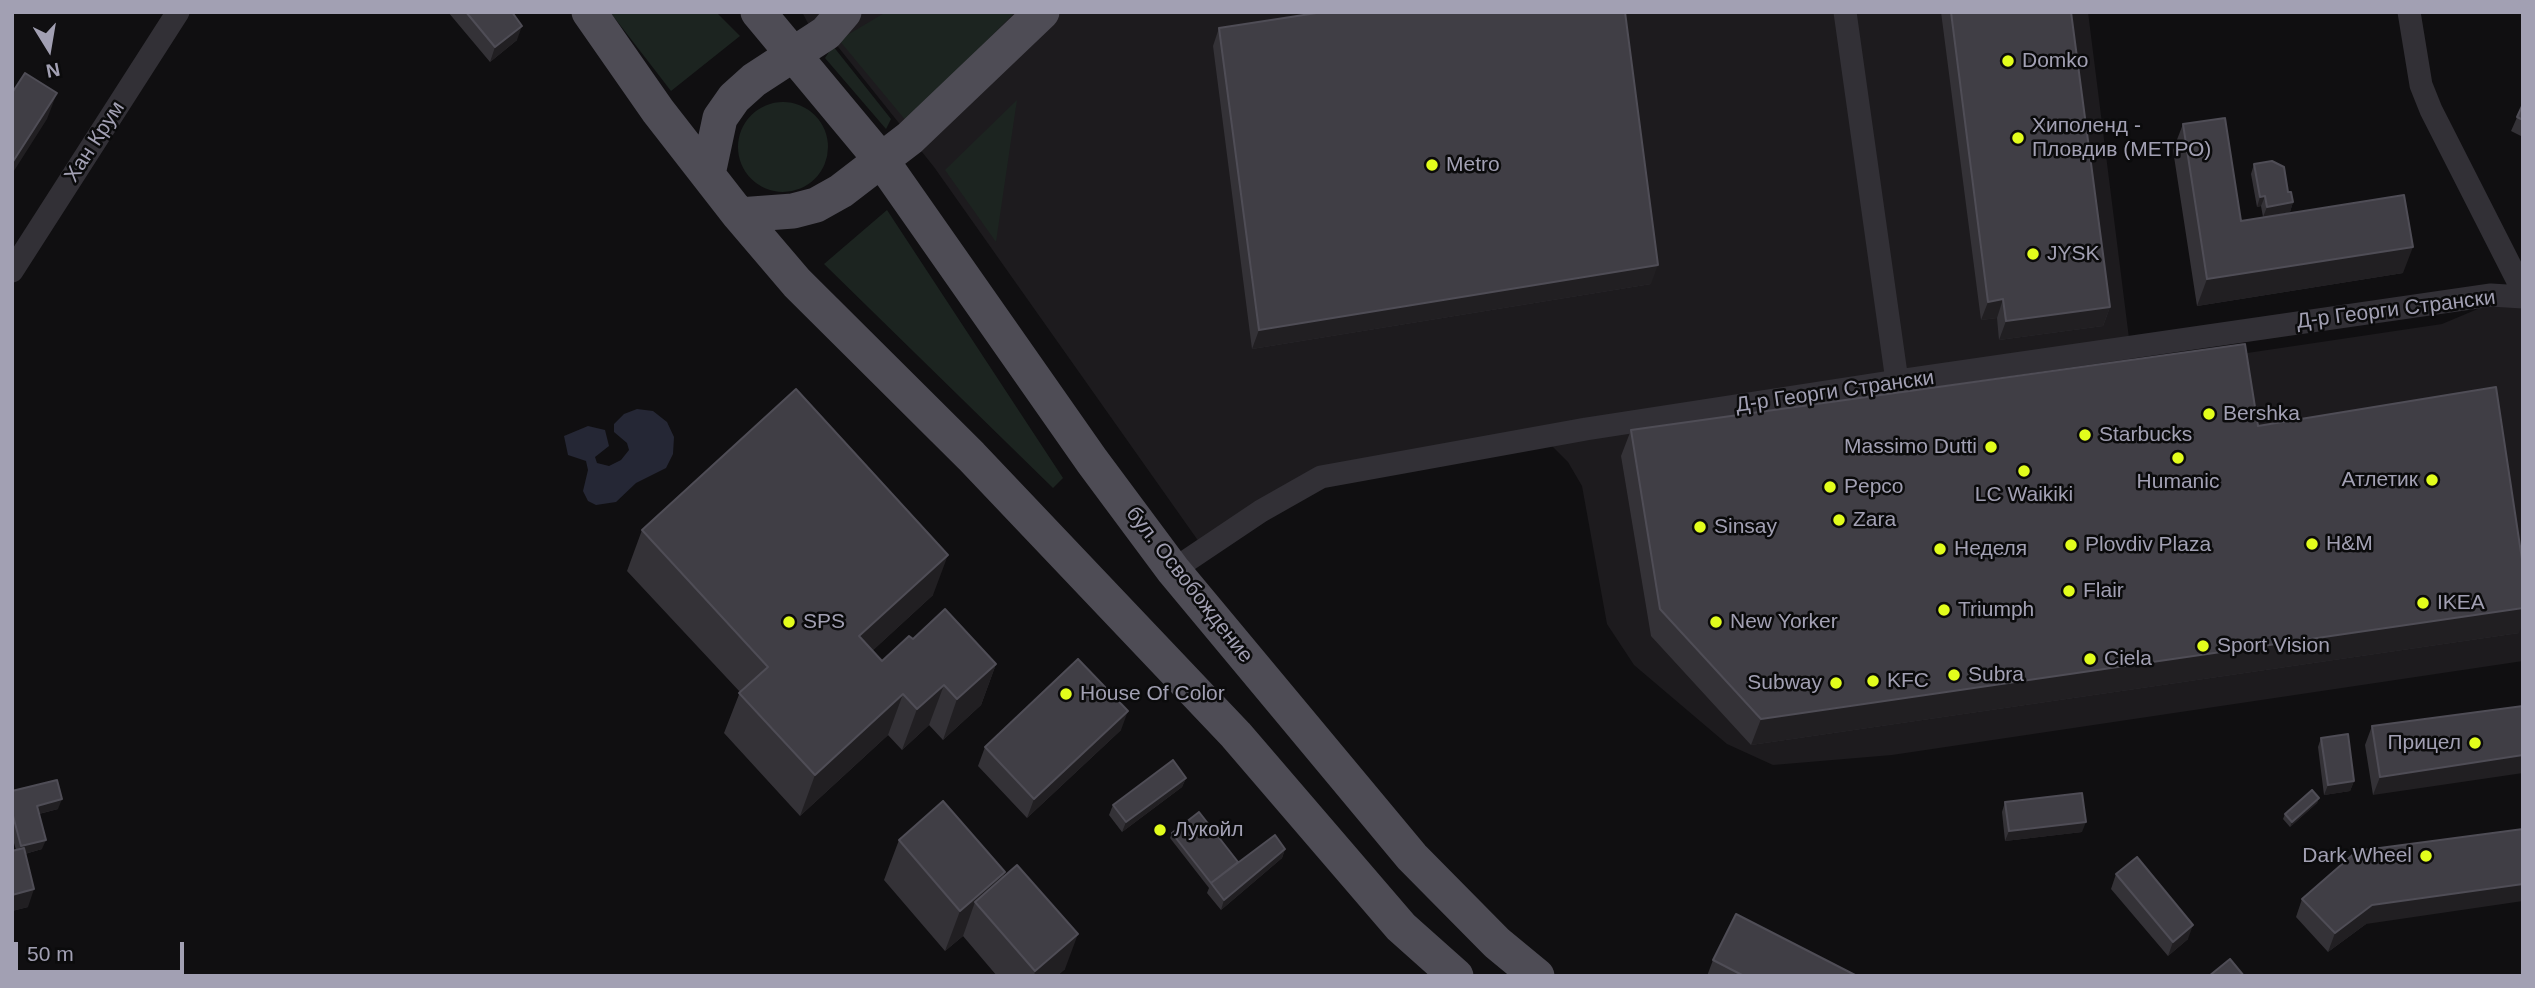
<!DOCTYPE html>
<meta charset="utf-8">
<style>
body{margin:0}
#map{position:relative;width:2535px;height:988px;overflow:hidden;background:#100f11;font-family:Arial,sans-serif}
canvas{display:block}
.frame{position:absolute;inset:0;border:14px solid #a2a0b3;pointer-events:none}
.north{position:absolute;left:14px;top:14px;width:70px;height:70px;-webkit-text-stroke:5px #0b0b0c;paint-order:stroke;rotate:169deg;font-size:19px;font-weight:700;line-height:28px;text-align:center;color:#a2a0b3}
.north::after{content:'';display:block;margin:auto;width:24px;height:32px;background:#a2a0b3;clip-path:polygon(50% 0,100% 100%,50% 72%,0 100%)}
.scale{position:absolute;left:14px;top:942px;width:170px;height:32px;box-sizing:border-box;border:4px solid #a2a0b3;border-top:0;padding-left:9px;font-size:21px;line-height:24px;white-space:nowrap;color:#a2a0b3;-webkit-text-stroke:5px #0b0b0c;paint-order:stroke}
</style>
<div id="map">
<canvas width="2535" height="988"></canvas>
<div class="frame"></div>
<div class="north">N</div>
<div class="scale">50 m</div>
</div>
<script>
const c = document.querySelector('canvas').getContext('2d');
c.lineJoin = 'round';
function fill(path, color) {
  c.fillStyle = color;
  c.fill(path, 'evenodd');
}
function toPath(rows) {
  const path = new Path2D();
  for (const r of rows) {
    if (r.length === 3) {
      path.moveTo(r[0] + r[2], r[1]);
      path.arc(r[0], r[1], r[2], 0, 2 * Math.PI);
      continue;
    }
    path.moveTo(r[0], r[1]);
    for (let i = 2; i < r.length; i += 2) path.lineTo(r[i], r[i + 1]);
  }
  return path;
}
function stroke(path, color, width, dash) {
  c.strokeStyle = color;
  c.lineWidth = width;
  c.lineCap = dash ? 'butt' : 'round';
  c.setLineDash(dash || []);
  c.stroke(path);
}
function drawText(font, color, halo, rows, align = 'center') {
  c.font = font + ' Arial,sans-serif';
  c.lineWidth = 5;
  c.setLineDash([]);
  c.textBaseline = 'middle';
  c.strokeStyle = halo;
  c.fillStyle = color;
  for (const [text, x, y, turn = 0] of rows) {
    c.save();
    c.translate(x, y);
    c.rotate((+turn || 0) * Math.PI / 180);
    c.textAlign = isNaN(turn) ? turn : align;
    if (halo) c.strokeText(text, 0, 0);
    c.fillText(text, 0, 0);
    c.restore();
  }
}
fill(toPath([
 [802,12,2088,12,2133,370,2442,324,2523,290,2523,661,1892,755,1773,765,1727,744,1634,665,1607,624,1582,486,1568,462,1544,438,1321,477,1204,549,934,167,827,33,812,31]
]), '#1d1b1e');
fill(toPath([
 [610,12,716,12,740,36,671,91],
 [886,12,1015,12,907,122,839,40],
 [833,46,891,119,886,129,825,58],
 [1017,100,996,242,945,170],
 [783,147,45],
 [887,210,1063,478,1053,488,824,264]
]), '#1c2420');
fill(toPath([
 [637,409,653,411,667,422,674,437,673,454,666,468,636,483,616,502,596,505,588,501,583,491,588,470,586,461,568,455,564,436,588,426,605,430,609,446,595,457,597,463,609,466,621,460,629,450,627,443,614,432,614,424,624,414]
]), '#252735');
stroke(toPath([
 [1845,12,1897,381],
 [2409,12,2421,85,2431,110,2523,291],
 [12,271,178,12],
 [1173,570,1261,511,1321,477,1586,429,1897,381,2491,295,2523,297]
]), '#323036', 23);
stroke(toPath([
 [589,12,658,111,739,215,797,283,971,456,1236,735,1401,927,1456,976],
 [758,12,882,161,1092,461,1173,570,1412,857,1497,943,1537,976],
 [708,174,720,118,734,98,754,80,826,33,844,12],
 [739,215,793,211,816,205,841,191,910,138,1042,12]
]), '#4e4c55', 35);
fill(toPath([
 [448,12,512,12,517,40,490,62],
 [1941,12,2071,12,2110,307,2103,326,1999,340,1997,318,1981,320],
 [1219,28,1651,284,1252,349,1213,46],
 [2523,104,2523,137,2511,131],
 [2183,124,2241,221,2403,273,2197,306,2173,150],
 [2254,164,2288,192,2293,202,2290,212,2263,217,2261,206,2257,207,2251,174],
 [2258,426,2519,633,1751,745,1651,636,1621,456,1631,430],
 [642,530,933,595,872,651,882,661,913,639,996,664,981,705,943,740,929,725,902,750,888,735,800,816,724,733,740,692,627,571],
 [2523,706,2373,795,2365,745,2372,726],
 [1121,730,1027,818,978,766,985,747],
 [2321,738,2354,781,2350,791,2324,795,2318,747],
 [1186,778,1182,787,1122,832,1109,815,1113,805],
 [12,791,58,809,39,814,42,849,25,854,28,907,12,911,12,851,16,850,12,836],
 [2319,798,2317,803,2290,827,2283,819,2285,814],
 [2005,802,2082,832,2005,841,2002,812],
 [1172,833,1238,862,1285,849,1282,858,1221,910,1207,893,1209,888,1170,838],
 [899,840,1003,878,1065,969,1057,976,997,976,963,936,945,951,884,880],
 [2116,874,2188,939,2168,956,2111,889],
 [2302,899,2366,924,2328,952,2296,917],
 [1713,960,1857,976,1707,976]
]), '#343237');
fill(toPath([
 [522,26,517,40,490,62,495,47],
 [57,93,47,119,12,174,12,163],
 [2265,196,2261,206,2257,207,2260,197],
 [2293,202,2290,212,2263,217,2267,207],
 [2413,247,2403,273,2197,306,2207,279],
 [1658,265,1651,284,1252,349,1259,330],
 [2003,299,1997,318,1981,320,1988,302],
 [2110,307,2103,326,1999,340,2006,321],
 [948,555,933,595,844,677,859,636],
 [2523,608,2523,623,2519,633,1751,745,1761,719],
 [996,664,981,705,943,740,957,699],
 [944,685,929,725,902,750,917,709],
 [903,694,888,735,800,816,815,775],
 [1128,711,1121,730,1027,818,1034,799],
 [2523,755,2523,773,2373,795,2380,777],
 [1186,778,1182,787,1122,832,1126,822],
 [2354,781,2350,791,2324,795,2328,785],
 [2319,798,2317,803,2290,827,2292,822],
 [62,799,58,809,34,815,37,806],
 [2086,822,2082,832,2005,841,2009,831],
 [46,840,42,849,17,856,21,846],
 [1285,849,1282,858,1221,910,1224,900],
 [1005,872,990,912,975,902,963,936,945,951,960,911],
 [2523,884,2523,901,2366,924,2328,952,2335,933,2372,905],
 [34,889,28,907,12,911,12,895],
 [2193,925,2188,939,2168,956,2173,942],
 [1078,934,1065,969,1057,976,1034,976,1035,971]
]), '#211f22');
const building = toPath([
 [466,12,512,12,522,26,495,47,466,12],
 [1323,12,1625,12,1658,265,1259,330,1219,28,1323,12],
 [1951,12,2071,12,2110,307,2006,321,2003,299,1988,302,1951,12],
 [25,73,57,93,12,163,12,93,25,73],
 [2523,104,2523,120,2517,117,2523,104],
 [2225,118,2241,221,2404,195,2413,247,2207,279,2183,124,2225,118],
 [2272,161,2284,167,2288,192,2291,192,2293,202,2267,207,2265,196,2260,197,2254,164,2272,161],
 [2245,344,2258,426,2496,387,2523,566,2523,608,1761,719,1660,609,1631,430,2245,344],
 [796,389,948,555,859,636,882,661,909,636,913,639,945,609,996,664,957,699,944,685,917,709,903,694,815,775,739,693,768,667,642,530,796,389],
 [1078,659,1128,711,1034,799,985,747,1078,659],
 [2523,706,2523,755,2380,777,2372,726,2523,706],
 [2348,734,2354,781,2328,785,2321,738,2348,734],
 [1173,760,1186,778,1126,822,1113,805,1173,760],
 [57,780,62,799,37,806,46,840,21,846,12,812,12,791,57,780],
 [2312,790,2319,798,2292,822,2285,814,2312,790],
 [2082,793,2086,822,2009,831,2005,802,2082,793],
 [943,801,1005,872,960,911,899,840,943,801],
 [1199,812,1238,862,1211,883,1172,833,1199,812],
 [2523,829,2523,884,2372,905,2335,933,2302,899,2357,851,2523,829],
 [1275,835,1285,849,1224,900,1211,883,1275,835],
 [24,848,34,889,12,895,12,851,24,848],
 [2137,857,2193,925,2173,942,2116,874,2137,857],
 [1017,865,1078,934,1035,971,975,902,1017,865],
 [1736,914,1857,976,1744,976,1713,960,1736,914],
 [2230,959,2244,976,2209,976,2230,959]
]);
fill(building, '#403e45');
stroke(building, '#4f4d56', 2);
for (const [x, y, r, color] of [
 [2008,61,7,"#e2fd1c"],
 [2018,138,7,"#e2fd1c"],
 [1432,165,7,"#e2fd1c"],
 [2033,254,7,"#e2fd1c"],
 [2209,414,7,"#e2fd1c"],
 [2085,435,7,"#e2fd1c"],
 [1991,447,7,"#e2fd1c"],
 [2178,458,7,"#e2fd1c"],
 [2024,471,7,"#e2fd1c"],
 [2432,480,7,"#e2fd1c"],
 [1830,487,7,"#e2fd1c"],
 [1839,520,7,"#e2fd1c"],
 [1700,527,7,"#e2fd1c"],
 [2312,544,7,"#e2fd1c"],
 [2071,545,7,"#e2fd1c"],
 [1940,549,7,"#e2fd1c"],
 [2069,591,7,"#e2fd1c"],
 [2423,603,7,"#e2fd1c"],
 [1944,610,7,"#e2fd1c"],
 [789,622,7,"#e2fd1c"],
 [1716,622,7,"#e2fd1c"],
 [2203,646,7,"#e2fd1c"],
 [2090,659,7,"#e2fd1c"],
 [1954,675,7,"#e2fd1c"],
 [1873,681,7,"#e2fd1c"],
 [1836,683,7,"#e2fd1c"],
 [1066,694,7,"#e2fd1c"],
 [2475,743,7,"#e2fd1c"],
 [1160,830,7,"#e2fd1c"],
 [2426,856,7,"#e2fd1c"]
]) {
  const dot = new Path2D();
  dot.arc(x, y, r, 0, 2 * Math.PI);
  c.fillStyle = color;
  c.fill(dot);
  stroke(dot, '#0b0b0c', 2.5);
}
drawText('21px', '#a2a0b3', '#0b0b0c', [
 ["Domko",2022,61],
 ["Хиполенд -",2032,126],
 ["Пловдив (МЕТРО)",2032,150],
 ["Metro",1446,165],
 ["JYSK",2047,254],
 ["Bershka",2223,414],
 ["Starbucks",2099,435],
 ["Massimo Dutti",1977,447,"right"],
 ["Атлетик",2418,480,"right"],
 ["Humanic",2178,482,"center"],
 ["Pepco",1844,487],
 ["LC Waikiki",2024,495,"center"],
 ["Zara",1853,520],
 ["Sinsay",1714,527],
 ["H&M",2326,544],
 ["Plovdiv Plaza",2085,545],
 ["Неделя",1954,549],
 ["Flair",2083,591],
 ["IKEA",2437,603],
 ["Triumph",1958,610],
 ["SPS",803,622],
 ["New Yorker",1730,622],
 ["Sport Vision",2217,646],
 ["Ciela",2104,659],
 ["Subra",1968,675],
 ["KFC",1887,681],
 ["Subway",1822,683,"right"],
 ["House Of Color",1080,694],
 ["Прицел",2461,743,"right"],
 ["Лукойл",1174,830],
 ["Dark Wheel",2412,856,"right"]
], 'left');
drawText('21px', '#a2a0b3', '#0b0b0c', [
 ["Хан Крум",95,142,-57],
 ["Д-р Георги Странски",2396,310,-7],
 ["Д-р Георги Странски",1835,392,-8],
 ["бул. Освобождение",1189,585,52]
]);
</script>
